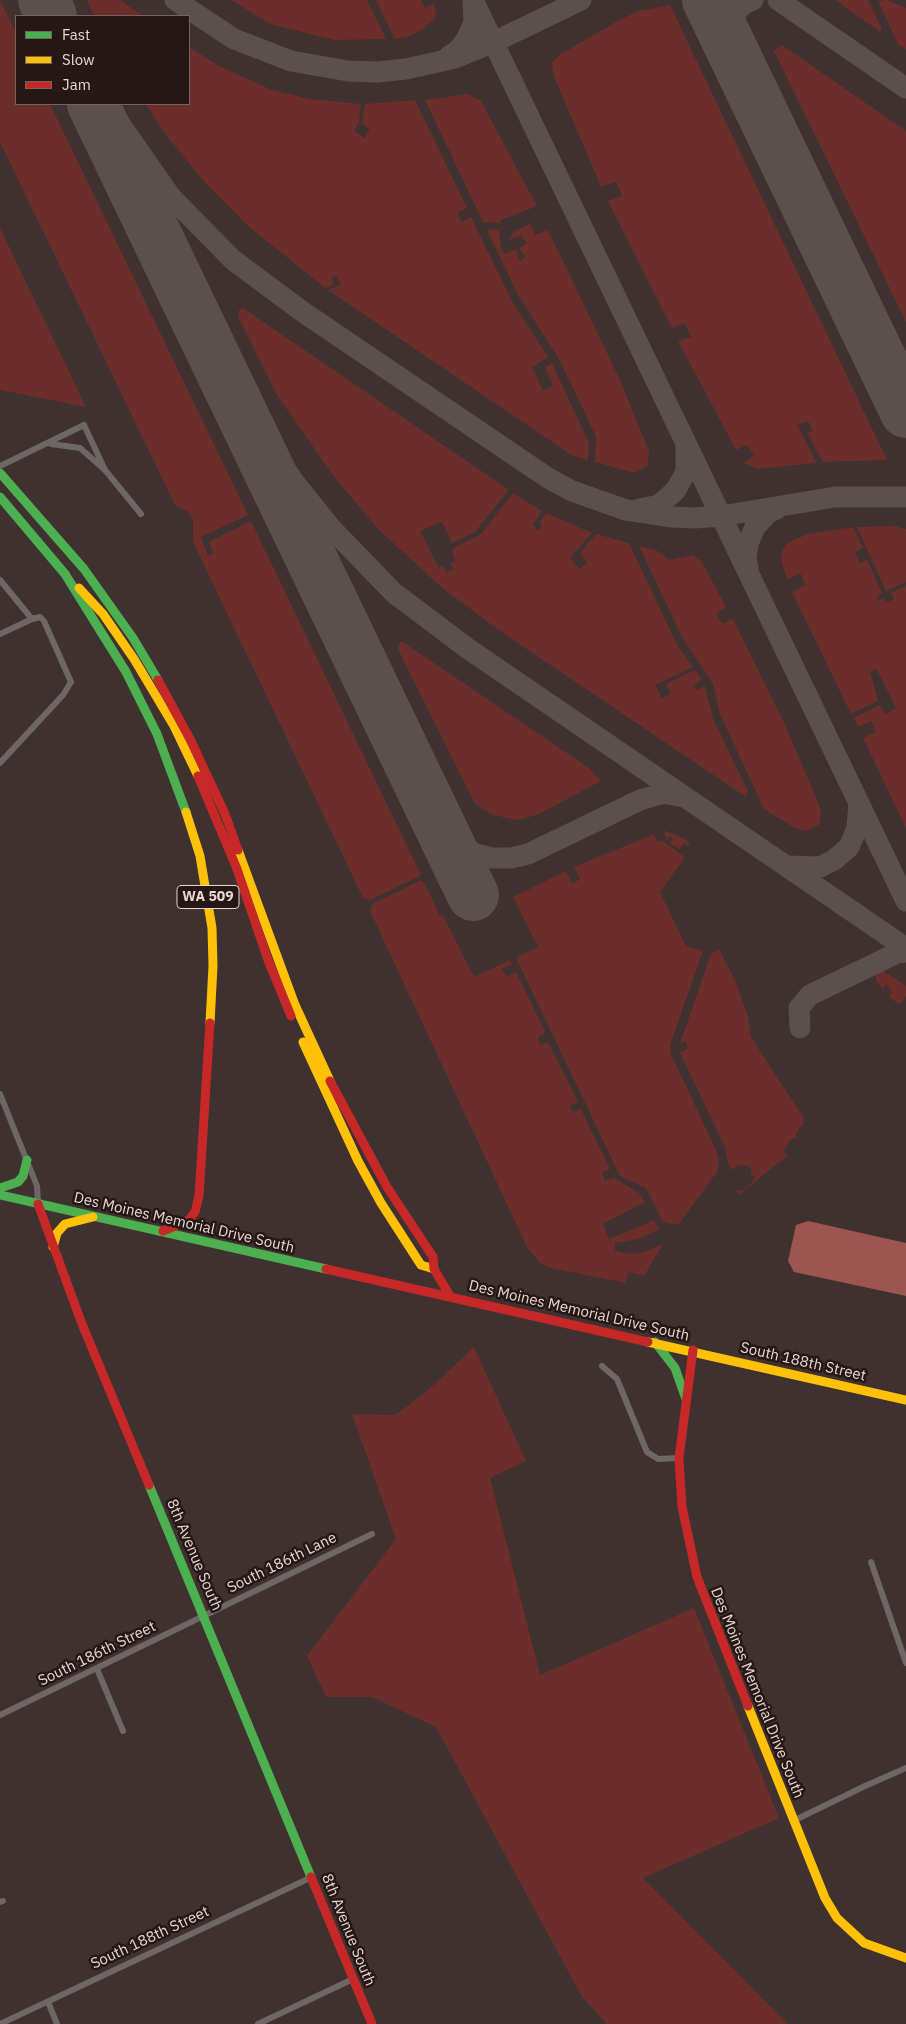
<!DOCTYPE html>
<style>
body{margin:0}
#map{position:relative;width:906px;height:2024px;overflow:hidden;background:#3f312f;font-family:"IBM Plex Sans",sans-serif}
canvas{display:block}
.legend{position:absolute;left:15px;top:15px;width:175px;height:90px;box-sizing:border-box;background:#241716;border:1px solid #736462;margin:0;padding:6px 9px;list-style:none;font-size:15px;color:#e9d7d5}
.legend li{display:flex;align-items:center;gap:10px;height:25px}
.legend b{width:25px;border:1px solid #736462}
</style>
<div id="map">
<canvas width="906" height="2024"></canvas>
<ul class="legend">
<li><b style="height:6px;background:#4caf50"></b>Fast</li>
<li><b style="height:6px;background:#ffc107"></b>Slow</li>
<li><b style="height:6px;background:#c62828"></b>Jam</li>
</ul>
</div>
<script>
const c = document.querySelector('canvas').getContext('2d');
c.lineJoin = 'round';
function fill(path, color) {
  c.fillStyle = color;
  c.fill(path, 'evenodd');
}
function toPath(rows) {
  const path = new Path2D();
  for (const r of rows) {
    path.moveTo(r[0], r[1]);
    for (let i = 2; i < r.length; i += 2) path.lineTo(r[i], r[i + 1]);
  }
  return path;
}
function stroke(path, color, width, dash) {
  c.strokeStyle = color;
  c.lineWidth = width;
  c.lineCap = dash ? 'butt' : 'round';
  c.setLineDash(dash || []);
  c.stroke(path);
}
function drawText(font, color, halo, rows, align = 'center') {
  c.font = font + ' "IBM Plex Sans",sans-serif';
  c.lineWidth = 5;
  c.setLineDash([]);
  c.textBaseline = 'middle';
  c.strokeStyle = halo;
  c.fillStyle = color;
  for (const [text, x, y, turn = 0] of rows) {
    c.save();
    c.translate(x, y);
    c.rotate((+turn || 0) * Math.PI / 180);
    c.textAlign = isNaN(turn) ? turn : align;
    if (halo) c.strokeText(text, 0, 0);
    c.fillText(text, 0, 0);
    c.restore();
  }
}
fill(toPath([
 [0,0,16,33,16,104,50,104,248,515,201,537,208,556,213,553,209,542,251,521,420,873,420,876,370,900,363,898,193,542,193,519,188,512,175,505,0,142],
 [87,0,120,0,143,16,94,16],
 [231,0,367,0,386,39,334,40,270,24],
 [376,0,421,0,425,8,434,3,436,17,422,30,408,37,395,39],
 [836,0,868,0,882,29,880,32],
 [887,0,906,8,906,49,898,44,878,1],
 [670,5,887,460,823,462,807,433,813,431,808,421,797,425,817,463,758,469,743,463,754,456,747,445,736,450,678,341,691,337,685,323,672,328,608,201,622,196,616,182,601,187,596,175,554,77,552,63,561,54,621,19,639,11],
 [782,45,906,131,906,322,774,51],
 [189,47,221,67,272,90,310,99,361,104,359,123,354,131,364,138,370,130,362,123,365,104,415,100,467,208,457,213,462,222,471,217,513,303,548,357,532,367,543,391,553,386,545,367,552,363,589,443,588,460,573,456,328,290,341,285,336,276,331,278,334,284,325,288,247,225,203,180,166,135,145,104,189,104],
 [468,94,481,101,537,206,501,220,501,223,483,222,425,100],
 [530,224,535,235,548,230,620,380,649,451,648,465,635,473,595,462,596,437,586,415,559,359,518,295,487,230,499,229,501,249,505,254,516,249,520,261,526,257,519,248,527,243,521,236,512,238,510,243,510,239,513,232],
 [0,228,86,407,0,390],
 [243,308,509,490,474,533,452,543,442,522,420,531,439,568,443,566,447,572,453,569,451,563,455,561,452,549,481,534,513,493,542,511,533,524,538,531,542,527,539,523,546,513,592,533,570,558,580,569,587,563,580,553,596,534,629,543,677,645,693,667,655,685,662,698,671,694,666,684,695,670,702,680,694,685,697,690,705,686,713,719,748,791,746,797,500,631,441,587,377,528,332,474,277,395,238,316,239,310],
 [894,526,906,529,906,582,886,591,857,527],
 [853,527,863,548,855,552,860,563,867,560,882,593,876,597,877,600,884,599,887,602,894,599,891,593,906,586,906,828,863,738,876,732,871,721,858,727,854,718,880,705,885,714,896,708,876,668,870,672,878,701,851,714,792,592,805,585,801,574,787,579,781,560,783,549,789,542,808,534],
 [639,546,658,551,669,560,693,555,702,562,726,607,716,613,722,624,733,619,787,729,821,810,820,824,806,831,795,828,764,809,720,714,713,684,683,639],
 [400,642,403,642,589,768,601,781,537,815,517,820,493,815,475,804,398,649],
 [663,830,685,839,690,844,688,846,684,843,679,849,670,843,673,838,670,836,667,841,665,839,667,838],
 [654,834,657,841,661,840,685,857,660,892,686,946,703,951,670,1045,671,1054,716,1150,719,1161,717,1172,678,1225,663,1222,646,1188,620,1176,516,958,538,947,513,897,566,871,573,884,580,879,574,867],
 [421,880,424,882,440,916,443,915,474,977,510,960,512,964,502,969,506,977,516,972,546,1033,538,1037,540,1045,548,1042,578,1102,570,1106,573,1112,581,1109,610,1169,602,1172,605,1181,614,1178,639,1193,645,1202,603,1224,609,1239,654,1220,659,1230,639,1239,615,1243,615,1251,629,1254,643,1253,663,1244,644,1276,628,1272,626,1283,551,1268,541,1264,528,1249,370,911,372,904],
 [719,949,735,980,748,1016,751,1037,803,1117,804,1123,796,1132,796,1138,790,1140,783,1152,788,1155,740,1194,731,1189,736,1191,744,1190,756,1178,751,1174,751,1169,748,1166,738,1165,733,1170,728,1164,725,1147,680,1053,688,1048,685,1041,680,1043,711,954],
 [880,969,906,986,906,996,900,1005,889,997,893,992,889,989,888,985,884,986,884,991,877,982,874,972],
 [474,1347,526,1461,490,1478,540,1675,694,1608,779,1818,643,1878,788,2024,607,2024,582,1997,436,1727,372,1697,326,1697,307,1656,396,1539,352,1414,395,1415,426,1392]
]), '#6b2e2b');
fill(toPath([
 [808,1221,906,1243,906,1296,794,1272,788,1261,796,1225]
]), '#9c554f');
stroke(toPath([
 [175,0,234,39,291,61,348,71,377,72,406,69,455,58,494,42,581,0],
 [473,0,906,901],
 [778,0,906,88],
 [730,47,729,33,732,16,744,4,753,0],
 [448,57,458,50,466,40,474,23,473,2],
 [106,104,171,197,233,260,303,312,548,478,572,491,626,510,672,517,695,518,721,516,835,497,906,497],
 [864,324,906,394],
 [234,396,295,483,331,528,394,593,467,648,906,948],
 [636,510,659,505,675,491,686,472,686,447],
 [748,568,746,559,748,544,755,527,768,513,777,509],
 [439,822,458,844,474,853,492,858,511,858,528,854,640,800,664,793,683,797],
 [787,866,820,867,834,860,849,847,857,828,859,803],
 [800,1028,799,1008,810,995,897,953,906,952]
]), '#5a504e', 21);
stroke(toPath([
 [44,0,51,16],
 [708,0,906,412],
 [93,104,473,895]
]), '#5a504e', 52);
stroke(toPath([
 [51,444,80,448,105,470,141,514],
 [0,466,84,425,105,470],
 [0,580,32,619,40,617,44,621,71,682,63,695,0,763],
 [0,634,32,619],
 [0,1094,37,1186,38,1204],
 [602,1366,617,1379,647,1452,658,1459,679,1458],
 [871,1562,906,1663],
 [97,1669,123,1731],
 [0,1715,372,1534],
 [793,1821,865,1786,906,1768],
 [0,1902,3,1901],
 [48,2002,57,2024],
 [0,2024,312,1877],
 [258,2024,353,1979]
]), '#6e6766', 6);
stroke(toPath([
 [0,473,84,569,133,638,158,680],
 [0,497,65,574,126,672,157,734,186,812],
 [0,1188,18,1182,23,1176,27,1160],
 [0,1195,326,1269],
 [655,1342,675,1368,686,1399],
 [149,1485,311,1877]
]), '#4caf50', 9);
stroke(toPath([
 [79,588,103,614,134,659,174,726,198,776],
 [186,812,200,856,212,928,213,966,210,1023],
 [238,850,295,1005,330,1081],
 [303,1042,358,1161,381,1203,421,1265,434,1269],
 [53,1247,57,1233,65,1224,93,1217],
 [648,1342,906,1400],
 [748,1706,825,1898,837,1918,864,1943,906,1958]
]), '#ffc107', 9);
stroke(toPath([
 [158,680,191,741,225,814,238,850],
 [198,776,237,869,268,960,291,1016],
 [330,1081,387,1187,433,1257,434,1269,450,1296],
 [38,1204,82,1324,149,1485],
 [163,1231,189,1220,195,1212,199,1196,210,1023],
 [326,1269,648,1342],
 [693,1350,679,1458,682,1507,697,1577,748,1706],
 [311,1877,372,2024]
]), '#c62828', 9);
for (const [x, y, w] of [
 [208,897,62]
]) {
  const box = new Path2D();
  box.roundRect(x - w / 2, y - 11.5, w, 23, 4);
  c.fillStyle = '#241716';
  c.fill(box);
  stroke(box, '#e9d7d5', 1);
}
drawText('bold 14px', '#e9d7d5', null, [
 ["WA 509",208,897]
]);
drawText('15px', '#e9d7d5', '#241716', [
 ["Des Moines Memorial Drive South",184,1223,13],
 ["Des Moines Memorial Drive South",579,1311,13],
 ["South 188th Street",803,1362,13],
 ["8th Avenue South",194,1555,67],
 ["South 186th Lane",282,1563,-26],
 ["South 186th Street",97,1654,-26],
 ["Des Moines Memorial Drive South",757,1693,68],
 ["8th Avenue South",348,1930,68],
 ["South 188th Street",150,1938,-25]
]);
</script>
